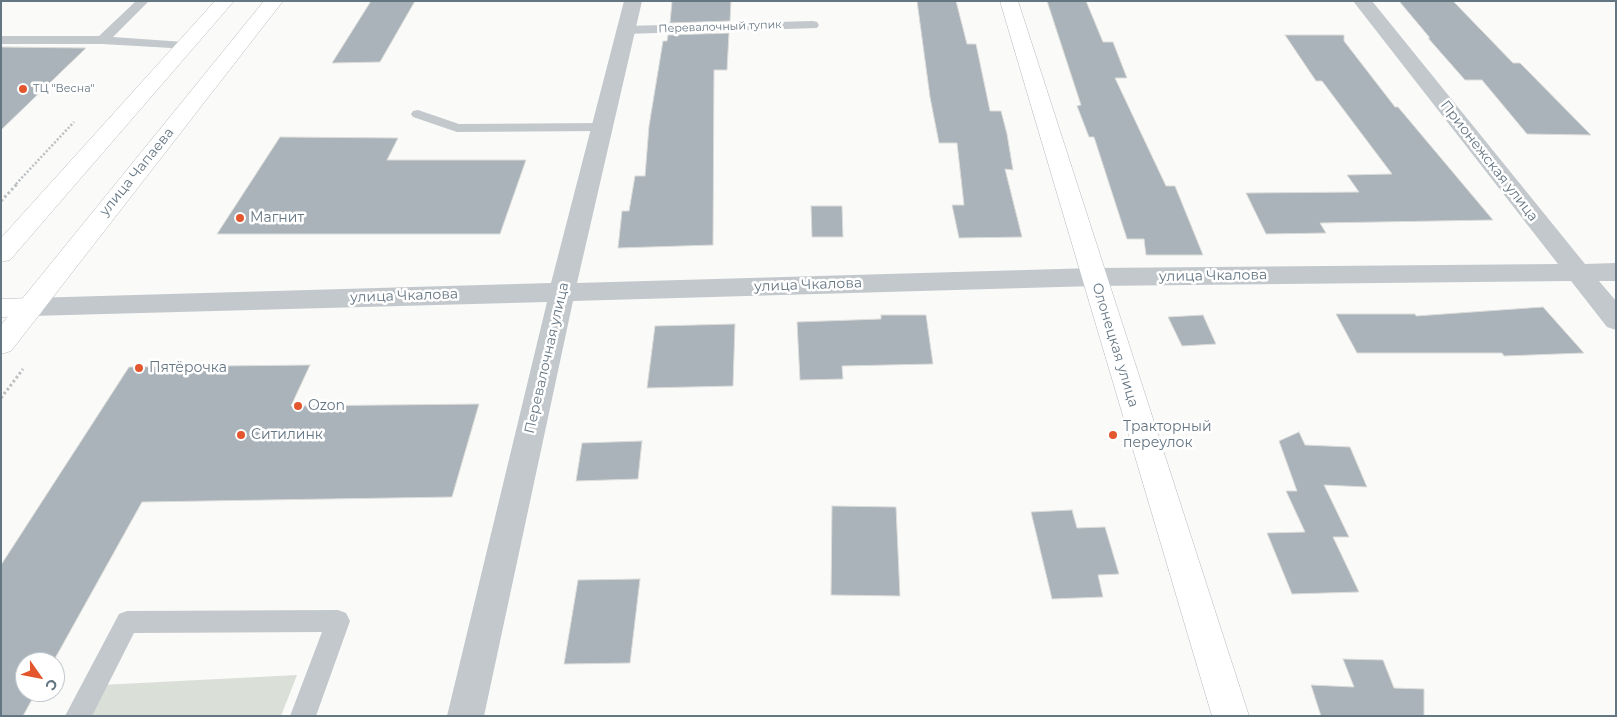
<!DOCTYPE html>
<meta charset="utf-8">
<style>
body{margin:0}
#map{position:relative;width:1617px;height:717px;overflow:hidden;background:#fafaf8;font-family:Montserrat,sans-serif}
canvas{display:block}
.frame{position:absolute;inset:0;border:2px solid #657683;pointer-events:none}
.north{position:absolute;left:15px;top:652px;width:50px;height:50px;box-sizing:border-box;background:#fff;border:1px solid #c1c8cd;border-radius:50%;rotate:123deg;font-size:14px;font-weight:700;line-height:20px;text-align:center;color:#657683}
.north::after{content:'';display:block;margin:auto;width:18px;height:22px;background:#e4572e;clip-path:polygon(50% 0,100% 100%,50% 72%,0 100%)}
</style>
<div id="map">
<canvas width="1617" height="717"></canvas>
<div class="frame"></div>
<div class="north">С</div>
</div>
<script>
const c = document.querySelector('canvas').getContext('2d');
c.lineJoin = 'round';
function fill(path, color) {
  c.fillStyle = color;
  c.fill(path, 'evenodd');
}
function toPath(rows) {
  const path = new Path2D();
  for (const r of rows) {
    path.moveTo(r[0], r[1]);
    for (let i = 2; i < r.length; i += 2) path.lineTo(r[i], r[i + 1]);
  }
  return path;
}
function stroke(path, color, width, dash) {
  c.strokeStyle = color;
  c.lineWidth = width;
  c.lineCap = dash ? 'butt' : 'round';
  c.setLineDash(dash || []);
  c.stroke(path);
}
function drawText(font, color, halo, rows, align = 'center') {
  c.font = font + ' Montserrat,sans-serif';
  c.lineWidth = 5;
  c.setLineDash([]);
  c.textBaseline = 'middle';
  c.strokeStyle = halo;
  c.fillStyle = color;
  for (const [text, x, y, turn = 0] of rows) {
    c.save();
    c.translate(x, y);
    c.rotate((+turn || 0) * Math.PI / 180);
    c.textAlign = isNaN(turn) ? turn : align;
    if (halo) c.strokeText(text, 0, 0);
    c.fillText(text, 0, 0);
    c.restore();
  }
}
fill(toPath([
 [297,675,281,716,85,716,101,685]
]), '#dadfd7');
const building = toPath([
 [371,1,415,1,380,62,332,63,371,1],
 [672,1,731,1,730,21,670,23,672,1],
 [917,1,956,1,967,44,976,44,990,111,1001,111,1007,134,1013,170,1005,169,1022,237,959,238,952,205,964,205,957,143,939,143,930,97,917,1],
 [1047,1,1086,1,1103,42,1113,42,1127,78,1115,78,1166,186,1175,186,1203,255,1146,255,1144,239,1127,239,1094,137,1089,137,1077,106,1081,105,1047,1],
 [1399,1,1453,1,1513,63,1520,63,1591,135,1527,134,1482,80,1465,80,1428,38,1430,38,1399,1],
 [729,33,727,70,714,70,713,245,618,248,622,211,629,211,635,176,645,176,649,126,663,41,667,41,668,35,729,33],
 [1285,35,1344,35,1344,41,1395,107,1398,107,1493,220,1320,223,1326,233,1266,234,1246,193,1359,192,1347,175,1392,174,1322,81,1316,81,1285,35],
 [1,47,86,48,1,130,1,47],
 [280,137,398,138,387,160,526,160,500,234,217,234,280,137],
 [811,206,842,206,843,237,812,237,811,206],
 [1543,307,1584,353,1504,356,1502,353,1357,353,1336,314,1415,314,1416,316,1543,307],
 [881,315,926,315,933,364,842,366,843,379,800,380,797,322,881,319,881,315],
 [1203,315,1216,344,1182,346,1168,317,1203,315],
 [735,324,733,386,647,388,655,326,735,324],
 [310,365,291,406,479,404,452,497,142,502,53,662,25,662,25,692,36,692,23,716,1,716,1,565,129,367,310,365],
 [1299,432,1305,445,1350,447,1367,487,1324,485,1349,537,1333,537,1359,592,1292,594,1267,533,1305,532,1286,491,1297,491,1279,441,1299,432],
 [642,441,638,479,576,481,582,443,642,441],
 [832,506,896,507,900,596,831,595,832,506],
 [1072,510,1077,528,1105,527,1119,574,1098,575,1103,597,1052,599,1031,512,1072,510],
 [640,579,630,663,564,664,578,580,640,579],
 [1343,659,1383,660,1394,688,1424,689,1424,716,1321,716,1311,685,1354,687,1343,659]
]);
fill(building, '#aab3b9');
stroke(building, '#dcdcda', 1);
const secondary = toPath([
 [1000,1,1018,1,1249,716,1212,716,1000,1],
 [31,298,40,300,44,307,40,314,31,316,1,317,1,299,31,298]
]);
const primary = toPath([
 [215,1,234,1,10,260,1,262,1,238,215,1],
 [264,1,283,1,11,351,1,354,1,325,264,1]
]);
stroke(secondary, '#b3babf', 1);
stroke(primary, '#b5babe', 1);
stroke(toPath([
 [16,184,74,122]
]), '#bbbfc2', 2.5, [2, 2]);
stroke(toPath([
 [1,201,18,183],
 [1,398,23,369]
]), '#bbbfc2', 3, [2.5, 2.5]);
fill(toPath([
 [136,1,149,1,113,37,184,42,189,43,191,46,189,49,102,44,1,44,1,36,99,36,136,1],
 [813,21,817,22,819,25,817,28,626,34,620,30,626,26,813,21],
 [418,110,459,124,602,123,607,124,609,127,607,130,602,131,457,132,413,117,411,114,413,111,418,110],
 [338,610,346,613,350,621,316,716,290,716,322,632,134,633,92,716,65,716,119,614,127,611,338,610]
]), '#c3c8cc');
fill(toPath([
 [624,1,642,1,577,283,1094,268,1558,264,1353,1,1372,1,1585,264,1616,263,1616,281,1599,281,1616,301,1616,330,1607,327,1571,281,1094,286,573,301,484,716,447,716,547,302,31,316,22,314,18,307,22,300,31,298,551,283,624,1]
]), '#c3c8cc');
fill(secondary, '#fff');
fill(primary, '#fff');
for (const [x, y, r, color] of [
 [23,89,5,"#e4572e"],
 [240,218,5,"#e4572e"],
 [139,368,5,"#e4572e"],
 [298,406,5,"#e4572e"],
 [241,435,5,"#e4572e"],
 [1113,435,5,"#e4572e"]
]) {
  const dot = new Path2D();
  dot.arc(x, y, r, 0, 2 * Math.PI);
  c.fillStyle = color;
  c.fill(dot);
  stroke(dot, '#fff', 2);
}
drawText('11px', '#657683', '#fff', [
 ["Перевалочный тупик",720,27,-2]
]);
drawText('11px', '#657683', '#fff', [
 ["ТЦ \"Весна\"",33,89]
], 'left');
drawText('14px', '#657683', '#fff', [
 ["Прионежская улица",1489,161,52],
 ["улица Чапаева",137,172,-51],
 ["улица Чкалова",1213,276,-1],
 ["улица Чкалова",808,285,-2],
 ["улица Чкалова",404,296,-2],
 ["Олонецкая улица",1115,345,73],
 ["Перевалочная улица",547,358,-77]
]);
drawText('14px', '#657683', '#fff', [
 ["Магнит",250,218],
 ["Пятёрочка",149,368],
 ["Ozon",308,406],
 ["Тракторный",1123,427],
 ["переулок",1123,443],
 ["Ситилинк",251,435]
], 'left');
</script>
